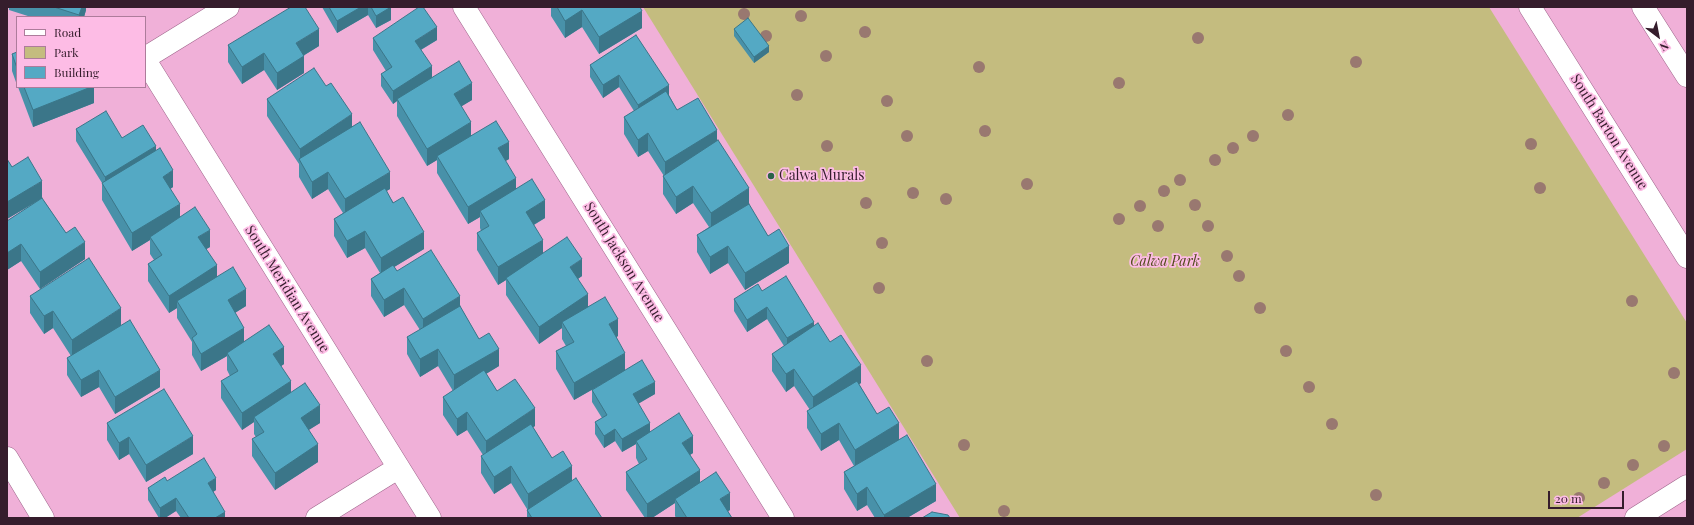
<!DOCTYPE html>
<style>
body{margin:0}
#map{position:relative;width:1694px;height:525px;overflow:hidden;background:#f0b0d8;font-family:"Playfair Display",serif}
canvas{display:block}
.frame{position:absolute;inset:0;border:8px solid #351d2c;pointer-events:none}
.legend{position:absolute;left:16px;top:16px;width:130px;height:72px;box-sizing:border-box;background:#fdbce5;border:1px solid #ad7c9b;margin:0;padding:5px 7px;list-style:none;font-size:12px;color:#351d2c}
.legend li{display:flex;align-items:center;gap:8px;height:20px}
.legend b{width:20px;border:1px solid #ad7c9b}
.north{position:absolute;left:1638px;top:16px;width:40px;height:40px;-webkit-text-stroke:3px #fdbce5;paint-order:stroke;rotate:148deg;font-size:11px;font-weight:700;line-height:16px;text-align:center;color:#351d2c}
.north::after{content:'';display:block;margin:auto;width:14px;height:18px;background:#351d2c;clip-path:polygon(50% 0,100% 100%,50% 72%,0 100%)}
.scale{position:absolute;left:1548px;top:491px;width:76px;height:18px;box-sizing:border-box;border:2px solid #351d2c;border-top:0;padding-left:5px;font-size:12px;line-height:14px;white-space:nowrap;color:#351d2c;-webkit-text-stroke:3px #fdbce5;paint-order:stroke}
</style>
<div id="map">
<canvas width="1694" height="525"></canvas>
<div class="frame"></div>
<ul class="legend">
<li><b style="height:5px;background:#fff"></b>Road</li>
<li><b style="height:11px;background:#c4bc7f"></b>Park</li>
<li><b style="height:11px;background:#54a9c4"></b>Building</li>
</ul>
<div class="north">N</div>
<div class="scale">20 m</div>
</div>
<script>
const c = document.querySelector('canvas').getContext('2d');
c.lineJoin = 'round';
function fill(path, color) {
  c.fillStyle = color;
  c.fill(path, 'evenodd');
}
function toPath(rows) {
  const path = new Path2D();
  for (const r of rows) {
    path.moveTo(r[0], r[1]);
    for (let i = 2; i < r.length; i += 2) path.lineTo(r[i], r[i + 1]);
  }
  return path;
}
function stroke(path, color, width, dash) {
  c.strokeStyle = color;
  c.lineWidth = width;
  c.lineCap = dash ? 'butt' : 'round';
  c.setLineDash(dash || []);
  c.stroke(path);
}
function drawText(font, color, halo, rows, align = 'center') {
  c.font = font + ' "Playfair Display",serif';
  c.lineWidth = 3.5;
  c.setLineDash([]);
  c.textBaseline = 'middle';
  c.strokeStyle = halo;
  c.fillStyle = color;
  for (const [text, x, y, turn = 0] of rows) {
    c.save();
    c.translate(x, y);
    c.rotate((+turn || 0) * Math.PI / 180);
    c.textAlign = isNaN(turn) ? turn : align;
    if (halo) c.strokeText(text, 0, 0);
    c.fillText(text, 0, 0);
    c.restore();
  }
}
fill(toPath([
 [643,7,1489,7,1687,323,1687,449,1577,518,960,518]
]), '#c4bc7f');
const minor = toPath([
 [464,7,783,518],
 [1530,7,1687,257],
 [1643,7,1687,76],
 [145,58,228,7],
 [145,60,430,518],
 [317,518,398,468],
 [1636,518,1687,486]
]);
const major = toPath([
 [7,458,43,518]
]);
stroke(minor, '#9e648a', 23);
stroke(major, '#9e648a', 23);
stroke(minor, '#fff', 22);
stroke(major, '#fff', 22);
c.fillStyle = '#997870';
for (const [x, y] of [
 [744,14],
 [801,16],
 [865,32],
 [766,36],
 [1198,38],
 [826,56],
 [1356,62],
 [979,67],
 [1119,83],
 [797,95],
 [887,101],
 [1288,115],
 [985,131],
 [907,136],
 [1253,136],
 [1531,144],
 [827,146],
 [1233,148],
 [1215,160],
 [1180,180],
 [1027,184],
 [1540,188],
 [1164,191],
 [913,193],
 [946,199],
 [866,203],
 [1195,205],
 [1140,206],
 [1119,219],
 [1158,226],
 [1208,226],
 [882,243],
 [1227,256],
 [1239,276],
 [879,288],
 [1632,301],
 [1260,308],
 [1286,351],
 [927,361],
 [1674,373],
 [1309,387],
 [1332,424],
 [964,445],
 [1664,446],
 [1633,465],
 [1604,483],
 [1376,495],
 [1579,498],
 [1004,511]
]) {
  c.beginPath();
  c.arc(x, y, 6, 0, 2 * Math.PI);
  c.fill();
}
fill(toPath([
 [9,7,86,7,86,10,84,17,31,17,9,10],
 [322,7,391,7,391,20,376,28,368,15,337,33],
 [551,7,640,7,642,28,599,54,582,27,565,38,551,16],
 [734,29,769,52,754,63,734,36],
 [636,35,669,95,677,110,717,141,749,205,768,236,789,263,745,290,728,263,710,274,697,252,697,235,709,227,693,203,676,214,663,194,663,176,664,176,648,151,638,157,624,134,624,117,634,111,619,87,603,98,590,77,590,65],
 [373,38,437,40,421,50,432,77,472,100,461,106,471,135,509,159,505,161,516,189,545,218,534,225,543,253,582,276,578,279,588,307,618,336,616,337,625,370,655,394,638,403,650,432,693,453,690,455,700,482,730,510,728,511,732,518,676,518,675,516,675,503,652,518,645,518,626,490,626,472,639,464,636,458,636,444,622,452,615,441,604,448,595,434,595,422,602,418,592,402,592,390,612,378,574,400,556,369,556,351,566,346,562,339,562,328,539,344,506,295,506,280,498,285,477,250,477,233,481,231,480,228,480,217,468,224,437,173,437,160,427,166,397,116,397,101,393,104,381,86,381,74,386,71,373,50],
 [228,45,319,46,303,56,304,73,277,90,264,70,242,84,228,62],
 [17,52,17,85,12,71,12,54],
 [18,87,94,87,94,103,33,127],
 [267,99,352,127,390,189,386,191,424,249,394,267,397,271,460,306,479,339,499,366,486,374,497,391,535,426,533,427,552,458,572,481,602,518,527,518,527,509,511,483,494,494,481,473,481,456,483,455,467,430,457,436,443,415,443,397,453,391,438,366,420,377,407,354,407,337,420,330,404,305,384,317,371,296,371,279,380,273,365,248,347,258,334,236,334,219,343,213,328,189,312,199,299,177,299,164,267,116],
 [76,129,122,138,156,150,173,187,170,189,180,217,210,247,206,249,217,276,246,306,235,313,244,341,284,364,281,366,291,393,320,423,308,430,318,462,275,490,252,456,252,439,256,437,254,434,254,422,242,430,221,398,221,381,230,376,227,370,227,356,201,371,192,355,192,342,177,318,177,308,169,313,148,281,148,264,154,260,150,254,150,240,132,251,102,200,102,183,76,141],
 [7,159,12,167,42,198,66,233,85,259,40,289,21,261,7,270,7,221,38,201,7,219],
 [762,291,814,326,830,342,861,383,859,384,877,414,899,440,936,501,907,518,875,518,867,505,857,511,844,489,844,472,854,466,839,440,821,451,807,428,807,411,810,410,794,386,786,392,772,371,772,354,784,346,767,319,747,332,734,311,734,299],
 [30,296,121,326,160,387,115,414,99,387,81,397,67,375,67,358,71,356,53,328,44,334,30,313],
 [107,423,193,454,146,482,129,454,119,460,107,440],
 [167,481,216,490,213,492,225,518,181,518,176,511,165,518,159,518,148,500,148,488]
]), '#4891a9');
fill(toPath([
 [82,7,86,7,86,10,84,17,79,17,79,15],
 [361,7,368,7,368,15,337,33,337,21],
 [391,7,391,20,376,28,376,16],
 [582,10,582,27,565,38,565,21],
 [642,11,642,28,599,54,599,37],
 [437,27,437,40,415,53,415,41],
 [319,29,319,46,296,60,296,43],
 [769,46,769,52,754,63,754,57],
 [264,53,264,70,242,84,242,67],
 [304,56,304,73,277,90,277,73],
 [432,66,432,78,397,99,397,101,393,104,393,91],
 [619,75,619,87,603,98,603,85],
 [472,83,472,100,454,111,454,94],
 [669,85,669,97,638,117,638,105],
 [91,87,94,87,94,103,33,127,33,110],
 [352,114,352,131,300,162,300,149],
 [471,122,471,139,437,156,437,160,427,166,427,149],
 [717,130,717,148,665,179,665,162],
 [648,133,648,151,638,157,638,140],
 [509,142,509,159,498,166,498,148],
 [156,146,156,159,105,189,105,177],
 [173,170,173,187,163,194,163,177],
 [328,172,328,189,312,199,312,182],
 [390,172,390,189,345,216,345,199],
 [516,178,516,195,480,211,480,217,468,224,468,207],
 [42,181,42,198,7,219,7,202],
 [693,186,693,203,676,214,676,197],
 [749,188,749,205,711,230,711,213],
 [545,200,545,218,526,229,526,212],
 [180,204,180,222,150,237,150,240,132,251,132,233],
 [210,230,210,247,198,254,198,237],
 [365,231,365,248,347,258,347,241],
 [424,232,424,249,381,275,381,258],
 [543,240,543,257,506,278,506,280,498,285,498,267],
 [85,242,85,259,40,289,40,272],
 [21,244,21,261,7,270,7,253],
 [728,246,728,263,710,274,710,257],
 [789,246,789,263,745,290,745,273],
 [582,259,582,276,570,284,570,267],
 [217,265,217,282,177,301,177,308,169,313,169,296],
 [404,288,404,305,384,317,384,300],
 [246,289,246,306,228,317,228,300],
 [588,294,588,311,562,322,562,328,539,344,539,327],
 [460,296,460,313,423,336,423,319],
 [767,307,767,319,747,332,747,320],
 [121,308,121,326,72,357,72,340],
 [53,311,53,328,44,334,44,316],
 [618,319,618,336,609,342,609,324],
 [814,322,814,334,787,351,787,338],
 [244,328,244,345,227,353,227,356,201,371,201,354],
 [284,347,284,364,273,372,273,354],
 [438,349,438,366,420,377,420,359],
 [499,349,499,366,454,393,454,375],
 [625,353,625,371,574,400,574,383],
 [861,365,861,383,813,414,813,397],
 [794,369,794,386,786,392,786,374],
 [99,370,99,387,81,397,81,380],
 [160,370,160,387,115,414,115,397],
 [291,381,291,398,254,417,254,422,242,430,242,413],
 [655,382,655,394,633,407,633,394],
 [320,405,320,423,301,435,301,418],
 [535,408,535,426,486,458,486,441],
 [467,412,467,430,457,436,457,419],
 [650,423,650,436,636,441,636,444,622,452,622,439],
 [839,423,839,440,821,451,821,434],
 [899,423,899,440,855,467,855,450],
 [615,429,615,441,604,448,604,436],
 [193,436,193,454,146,482,146,465],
 [693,436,693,453,682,460,682,443],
 [129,437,129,454,119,460,119,443],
 [318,444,318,462,275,490,275,473],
 [511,466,511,483,494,494,494,477],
 [572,466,572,483,528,511,528,494],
 [700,470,700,487,675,499,675,503,652,518,647,518,647,504],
 [216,478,216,490,208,495,208,483],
 [936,484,936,501,907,518,884,518,884,515],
 [867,487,867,505,857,511,857,494],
 [730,493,730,510,720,516,720,499],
 [176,498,176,511,165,518,160,518,160,508],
 [225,512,225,518,215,518]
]), '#3b7689');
const building = toPath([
 [54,7,82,7,79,15,54,7],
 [291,7,305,7,319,29,296,43,304,56,277,73,264,53,242,67,228,45,291,7],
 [329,7,361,7,337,21,329,7],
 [371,7,391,7,376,16,371,7],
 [419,7,423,7,437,27,415,41,432,66,393,91,381,74,392,67,373,38,419,7],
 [557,7,640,7,642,11,599,37,582,10,565,21,557,7],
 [748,18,769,46,754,57,734,29,748,18],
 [636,35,669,85,638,105,619,75,603,85,590,65,636,35],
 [17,52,17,68,12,54,17,52],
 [459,61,472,83,454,94,471,122,427,149,397,99,459,61],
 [314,68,326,86,331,83,352,114,300,149,267,99,314,68],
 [24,87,91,87,33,110,24,87],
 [666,91,677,110,698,98,717,130,665,162,648,133,638,140,624,117,666,91],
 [106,111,122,138,143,125,156,146,105,177,76,129,106,111],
 [496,121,509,142,498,148,516,178,468,207,437,156,496,121],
 [360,122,390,172,345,199,328,172,312,182,299,159,360,122],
 [718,140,749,188,711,213,693,186,676,197,663,176,718,140],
 [160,148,173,170,163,177,180,204,132,233,102,183,160,148],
 [28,157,42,181,7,202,7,159,12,167,28,157],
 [532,179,545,200,526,212,543,240,498,267,477,233,489,226,480,211,532,179],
 [385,188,393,203,403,197,424,232,381,258,365,231,347,241,334,219,385,188],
 [42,198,66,233,75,227,85,242,40,272,21,244,7,253,7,221,42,198],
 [749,204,768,236,779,229,789,246,745,273,728,246,710,257,697,235,749,204],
 [195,207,210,230,198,237,217,265,169,296,148,264,162,255,150,237,195,207],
 [567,237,582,259,570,267,588,294,539,327,506,278,567,237],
 [431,250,460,296,423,319,404,288,384,300,371,279,393,265,397,271,431,250],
 [89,258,121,308,72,340,53,311,44,316,30,296,89,258],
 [233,267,246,289,228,300,244,328,201,354,192,338,197,334,177,301,233,267],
 [786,276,814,322,787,338,767,307,747,320,734,299,758,284,762,291,786,276],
 [605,297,618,319,609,324,625,353,574,383,556,351,574,342,562,322,605,297],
 [460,306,479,339,489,333,499,349,454,375,438,349,420,359,407,337,460,306],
 [130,320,160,370,115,397,99,370,81,380,67,358,130,320],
 [818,323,830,342,841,335,861,365,813,397,794,369,786,374,772,354,818,323],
 [269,325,284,347,273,354,291,381,242,413,221,381,238,371,227,353,269,325],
 [642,360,655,382,633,394,650,423,622,439,615,429,604,436,595,422,607,415,592,390,642,360],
 [484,370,497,391,515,379,535,408,486,441,467,412,457,419,443,397,484,370],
 [857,381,877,414,889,407,899,423,855,450,839,423,821,434,807,411,857,381],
 [305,383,320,405,301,418,318,444,275,473,252,439,264,432,254,417,305,383],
 [164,389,193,436,146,465,129,437,119,443,107,423,164,389],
 [679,413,693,436,682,443,700,470,647,504,626,472,647,459,636,441,679,413],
 [531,424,552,458,563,451,572,466,528,494,511,466,494,477,481,456,531,424],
 [907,435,936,484,884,515,867,487,857,494,844,472,907,435],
 [204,458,216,478,208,483,225,512,215,518,189,518,176,498,160,508,148,488,165,477,167,481,204,458],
 [716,472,730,493,720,499,732,518,687,518,675,499,716,472],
 [576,478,602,518,532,518,527,510,576,478],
 [932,512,948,515,950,518,922,518,932,512]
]);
fill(building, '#54a9c4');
stroke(building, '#3b7689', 1);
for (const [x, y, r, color] of [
 [771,176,4,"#2c6249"]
]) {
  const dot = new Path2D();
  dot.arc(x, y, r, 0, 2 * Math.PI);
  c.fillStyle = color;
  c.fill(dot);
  stroke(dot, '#fdbce5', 1.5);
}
drawText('14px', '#351d2c', '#fdbce5', [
 ["South Barton Avenue",1609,132,58],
 ["South Jackson Avenue",624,262,58],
 ["South Meridian Avenue",287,289,58]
]);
drawText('14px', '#351d2c', '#fdbce5', [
 ["Calwa Murals",779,176]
], 'left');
drawText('italic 14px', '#524b1b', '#fdbce5', [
 ["Calwa Park",1165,262]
]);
</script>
